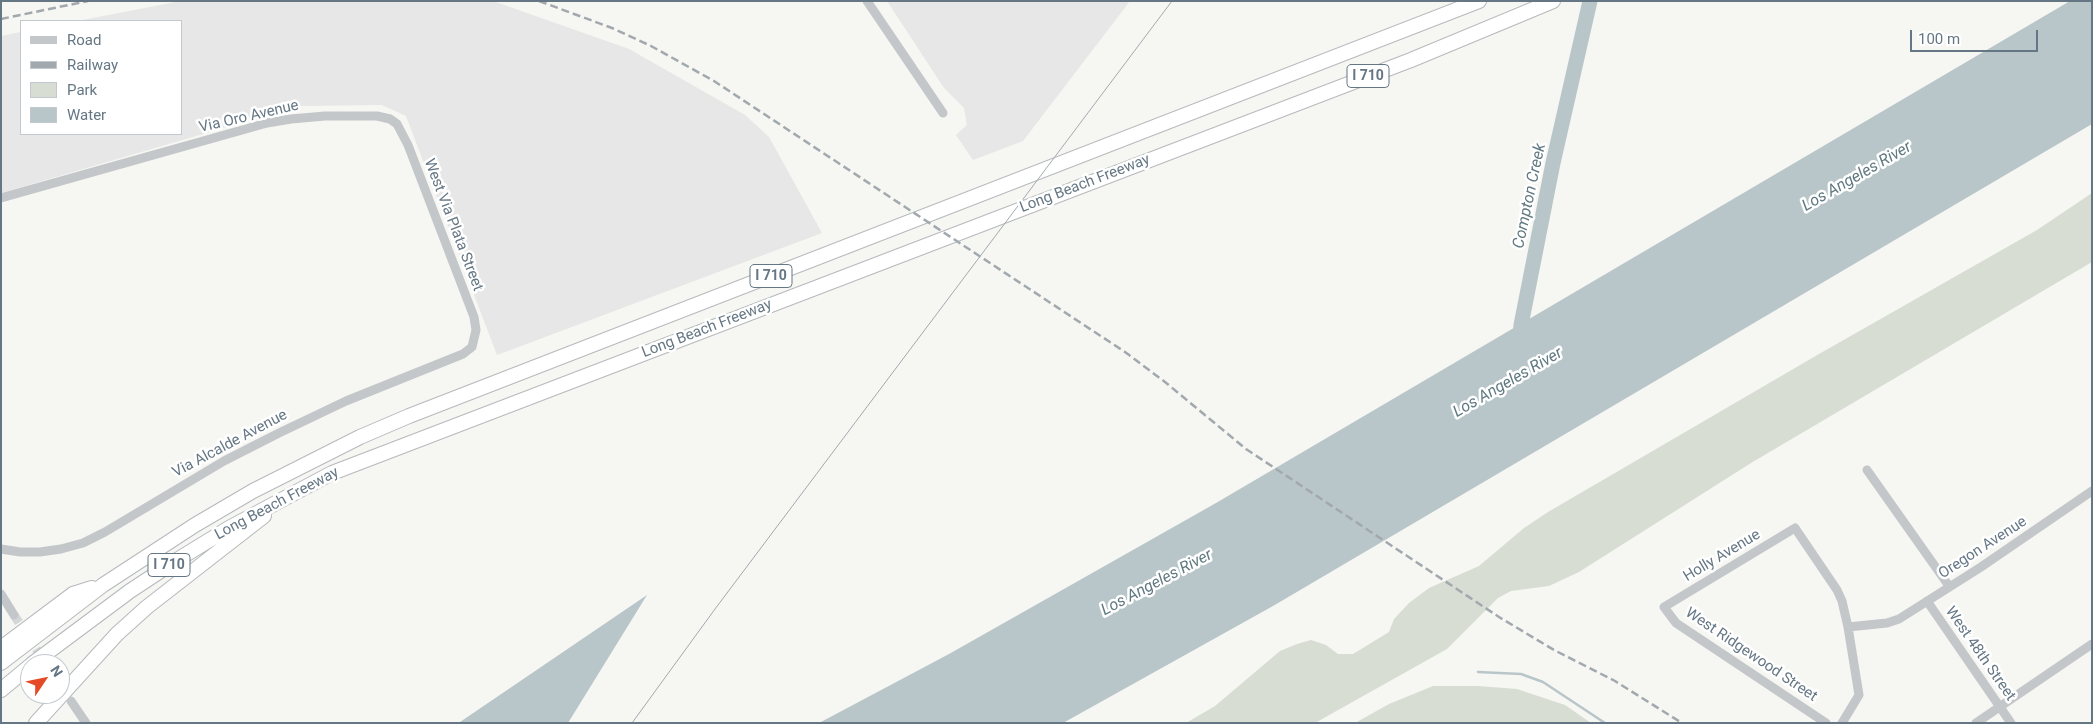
<!DOCTYPE html>
<style>
body{margin:0}
#map{position:relative;width:2093px;height:724px;overflow:hidden;background:#f6f6f2;font-family:Roboto,sans-serif}
canvas{display:block}
.frame{position:absolute;inset:0;border:2px solid #657784;pointer-events:none}
.legend{position:absolute;left:20px;top:20px;width:162px;height:115px;box-sizing:border-box;background:#fff;border:1px solid #c1c9ce;margin:0;padding:6px 9px;list-style:none;font-size:15px;color:#657784}
.legend li{display:flex;align-items:center;gap:10px;height:25px}
.legend b{width:25px;border:1px solid #c1c9ce}
.north{position:absolute;left:20px;top:654px;width:50px;height:50px;box-sizing:border-box;background:#fff;border:1px solid #c1c9ce;border-radius:50%;rotate:56deg;font-size:14px;font-weight:700;line-height:20px;text-align:center;color:#657784}
.north::after{content:'';display:block;margin:auto;width:18px;height:22px;background:#e34a25;clip-path:polygon(50% 0,100% 100%,50% 72%,0 100%)}
.scale{position:absolute;left:1910px;top:30px;width:128px;height:22px;box-sizing:border-box;border:2px solid #657784;border-top:0;padding-left:6px;font-size:15px;line-height:18px;white-space:nowrap;color:#657784;-webkit-text-stroke:4px #fff;paint-order:stroke}
</style>
<div id="map">
<canvas width="2093" height="724"></canvas>
<div class="frame"></div>
<ul class="legend">
<li><b style="height:6px;background:#c3c7ca"></b>Road</li>
<li><b style="height:6px;background:#a2a9ae"></b>Railway</li>
<li><b style="height:14px;background:#d7ddd3"></b>Park</li>
<li><b style="height:14px;background:#b9c6c9"></b>Water</li>
</ul>
<div class="north">N</div>
<div class="scale">100 m</div>
</div>
<script>
const c = document.querySelector('canvas').getContext('2d');
c.lineJoin = 'round';
function fill(path, color) {
  c.fillStyle = color;
  c.fill(path, 'evenodd');
}
function toPath(rows) {
  const path = new Path2D();
  for (const r of rows) {
    path.moveTo(r[0], r[1]);
    for (let i = 2; i < r.length; i += 2) path.lineTo(r[i], r[i + 1]);
  }
  return path;
}
function stroke(path, color, width, dash) {
  c.strokeStyle = color;
  c.lineWidth = width;
  c.lineCap = dash ? 'butt' : 'round';
  c.setLineDash(dash || []);
  c.stroke(path);
}
function drawText(font, color, halo, rows, align = 'center') {
  c.font = font + ' Roboto,sans-serif';
  c.lineWidth = 5;
  c.setLineDash([]);
  c.textBaseline = 'middle';
  c.strokeStyle = halo;
  c.fillStyle = color;
  for (const [text, x, y, turn = 0] of rows) {
    c.save();
    c.translate(x, y);
    c.rotate((+turn || 0) * Math.PI / 180);
    c.textAlign = isNaN(turn) ? turn : align;
    if (halo) c.strokeText(text, 0, 0);
    c.fillText(text, 0, 0);
    c.restore();
  }
}
fill(toPath([
 [181,1,493,1,629,49,745,115,769,137,822,233,497,355,406,116,382,105,299,106,1,193,1,36,21,32,21,134,181,134,181,21,77,21],
 [887,1,1130,1,1023,141,973,160,956,135,967,125,964,108,944,88]
]), '#e6e7e6');
fill(toPath([
 [2092,193,2092,262,1751,463,1579,572,1549,586,1511,591,1498,598,1447,649,1315,723,1186,723,1215,706,1280,651,1297,644,1311,640,1326,645,1338,654,1353,654,1389,632,1394,619,1409,603,1429,588,1479,566,1524,528,1548,512,1819,354,2037,230],
 [1478,686,1517,689,1565,705,1591,723,1355,723,1389,704,1433,686]
]), '#d7ddd3');
fill(toPath([
 [2070,1,2092,1,2092,124,1273,606,1063,723,819,723,949,654,1216,503],
 [647,595,568,723,459,723,460,722]
]), '#b9c6c9');
stroke(toPath([
 [1478,672,1521,674,1543,682,1605,723]
]), '#b9c6c9', 2.5);
stroke(toPath([
 [1519,345,1521,325,1553,163,1590,1]
]), '#b9c6c9', 15);
stroke(toPath([
 [14,615,46,664]
]), '#d2d6d6', 9, [9, 4.5]);
const highway = toPath([
 [1,648,73,594,92,588],
 [1,663,103,585,195,525,253,491,360,437,409,416,1479,1],
 [32,664,130,591,177,560,229,528,332,473,1411,60,1553,1],
 [1,690,30,666],
 [36,723,117,634,147,607,264,516]
]);
stroke(highway, '#b6b9bc', 16);
stroke(toPath([
 [867,1,943,113],
 [1,198,267,123,291,119,325,116,377,116,390,119,397,124,408,145,474,317,476,330,472,347,463,354,346,401,279,433,224,461,105,532,83,543,61,549,40,552,20,552,1,549],
 [1867,470,1949,586],
 [1,594,14,615],
 [1927,601,2011,723],
 [71,701,86,723],
 [1826,723,1676,623,1664,607,1795,528,1837,590,1842,601,1848,627],
 [1842,723,1859,695,1848,627,1887,623,1899,619,1981,567,2092,491],
 [1976,723,2092,644]
]), '#c3c7ca', 9);
stroke(highway, '#fff', 14);
stroke(toPath([
 [632,723,715,609,1172,1]
]), '#a2a9ae', 1);
stroke(toPath([
 [539,1,612,28,651,46,714,81,1125,352,1165,382,1246,449,1499,617,1554,650,1615,681,1682,723],
 [1,19,88,1]
]), '#a2a9ae', 2.5, [8, 4]);
for (const [x, y, w] of [
 [1368,76,42],
 [771,276,42],
 [169,565,42]
]) {
  const box = new Path2D();
  box.roundRect(x - w / 2, y - 11.5, w, 23, 4);
  c.fillStyle = '#fff';
  c.fill(box);
  stroke(box, '#657784', 1);
}
drawText('bold 14px', '#657784', null, [
 ["I 710",1368,76],
 ["I 710",771,276],
 ["I 710",169,565]
]);
drawText('15px', '#657784', '#fff', [
 ["Via Oro Avenue",249,117,-13],
 ["Long Beach Freeway",1085,184,-21],
 ["West Via Plata Street",453,225,69],
 ["Long Beach Freeway",707,329,-21],
 ["Via Alcalde Avenue",230,444,-28],
 ["Long Beach Freeway",277,504,-28],
 ["Oregon Avenue",1983,548,-33],
 ["Holly Avenue",1722,556,-31],
 ["West 48th Street",1980,654,55],
 ["West Ridgewood Street",1751,655,34]
]);
drawText('italic 16px', '#607980', '#fff', [
 ["Los Angeles River",1857,177,-30],
 ["Compton Creek",1530,196,-78],
 ["Los Angeles River",1508,383,-30],
 ["Los Angeles River",1157,583,-28]
]);
</script>
